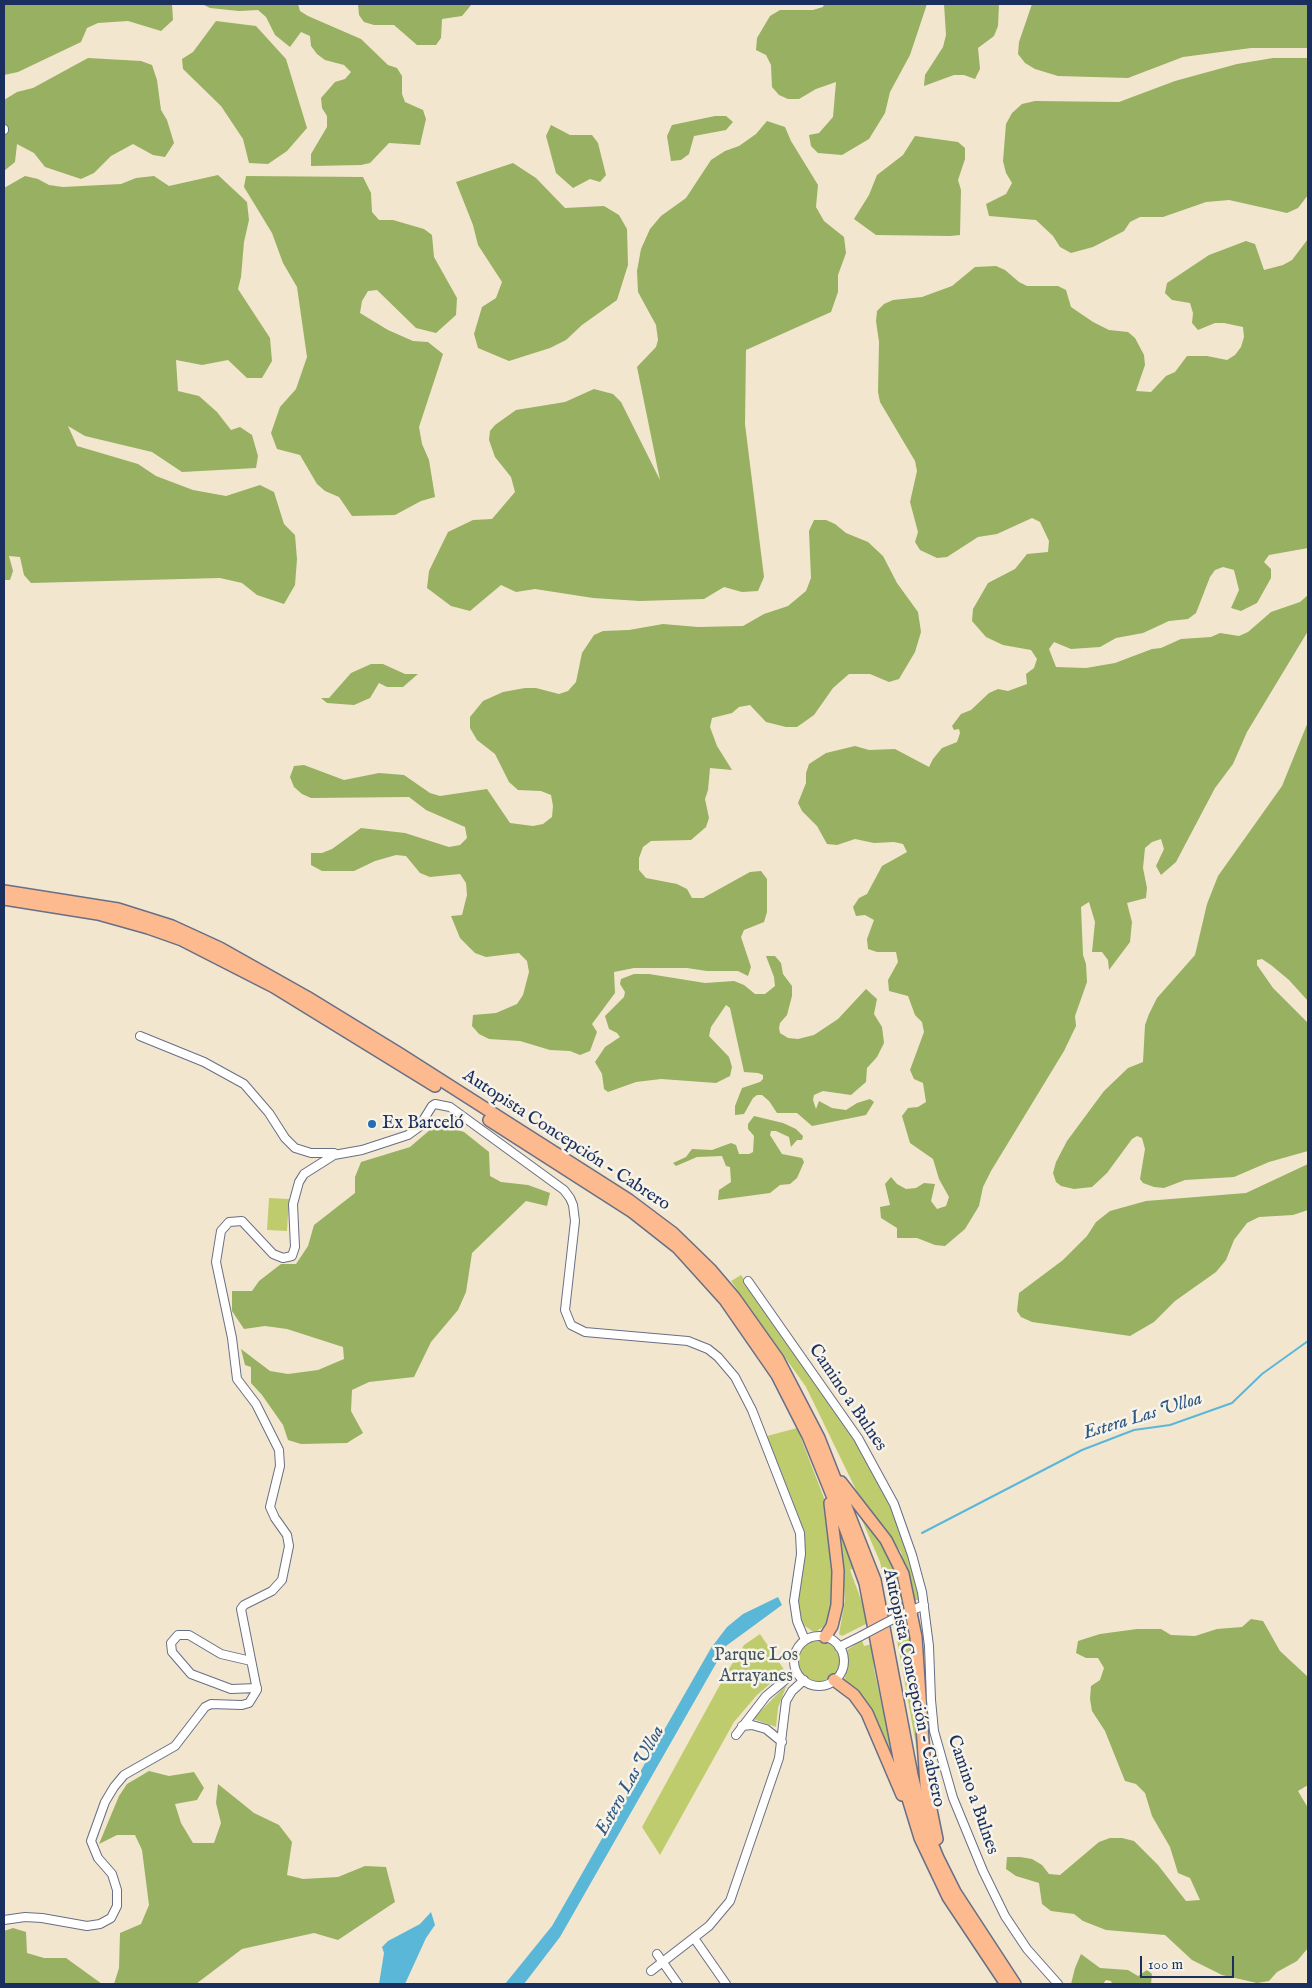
<!DOCTYPE html>
<meta charset="utf-8">
<style>
body{margin:0}
#map{position:relative;width:1312px;height:1988px;overflow:hidden;background:#f3e6cf;font-family:"IM FELL English",serif}
canvas{display:block}
.frame{position:absolute;inset:0;border:5px solid #1b2f5e;pointer-events:none}
.scale{position:absolute;left:1140px;top:1956px;width:94px;height:22px;box-sizing:border-box;border:2px solid #1b2f5e;border-top:0;padding-left:6px;font-size:15px;line-height:18px;white-space:nowrap;color:#1b2f5e;-webkit-text-stroke:4px #f7f3e8;paint-order:stroke}
</style>
<div id="map">
<canvas width="1312" height="1988"></canvas>
<div class="frame"></div>
<div class="scale">100 m</div>
</div>
<script>
const c = document.querySelector('canvas').getContext('2d');
c.lineJoin = 'round';
function fill(path, color) {
  c.fillStyle = color;
  c.fill(path, 'evenodd');
}
function toPath(rows) {
  const path = new Path2D();
  for (const r of rows) {
    if (r.length === 3) {
      path.moveTo(r[0] + r[2], r[1]);
      path.arc(r[0], r[1], r[2], 0, 2 * Math.PI);
      continue;
    }
    path.moveTo(r[0], r[1]);
    for (let i = 2; i < r.length; i += 2) path.lineTo(r[i], r[i + 1]);
  }
  return path;
}
function stroke(path, color, width, dash) {
  c.strokeStyle = color;
  c.lineWidth = width;
  c.lineCap = dash ? 'butt' : 'round';
  c.setLineDash(dash || []);
  c.stroke(path);
}
function drawText(font, color, halo, rows, align = 'center') {
  c.font = font + ' "IM FELL English",serif';
  c.lineWidth = 5;
  c.setLineDash([]);
  c.textBaseline = 'middle';
  c.strokeStyle = halo;
  c.fillStyle = color;
  for (const [text, x, y, turn = 0] of rows) {
    c.save();
    c.translate(x, y);
    c.rotate((+turn || 0) * Math.PI / 180);
    c.textAlign = isNaN(turn) ? turn : align;
    if (halo) c.strokeText(text, 0, 0);
    c.fillText(text, 0, 0);
    c.restore();
  }
}
fill(toPath([
 [269,1198,289,1199,287,1231,267,1230],
 [741,1275,852,1435,878,1480,896,1520,910,1559,920,1600,915,1600,912,1594,901,1552,860,1498,806,1387,731,1281],
 [797,1428,826,1503,832,1567,832,1614,823,1627,817,1631,812,1631,802,1624,798,1613,797,1603,805,1543,797,1513,767,1436],
 [859,1513,883,1543,899,1570,904,1590,903,1601,900,1609,892,1614,880,1562],
 [840,1529,856,1567,850,1570,866,1613,868,1623,842,1636,839,1634,845,1600],
 [901,1622,911,1631,913,1692,923,1784,896,1634,903,1631],
 [760,1634,785,1671,757,1695,734,1722,660,1855,642,1827,727,1672,744,1645],
 [819,1661,21],
 [862,1640,864,1646,872,1644,874,1669,895,1766,843,1682,847,1671,847,1650],
 [787,1684,778,1708,776,1727,753,1719]
]), '#bfcc6e');
fill(toPath([
 [4,4,172,4,173,20,161,31,128,21,98,23,87,28,81,42,18,72,4,75],
 [202,4,298,4,300,11,308,16,361,39,388,65,397,68,402,76,402,94,405,102,423,110,426,119,420,145,389,143,370,163,361,165,311,166,311,154,327,127,327,116,322,108,321,98,335,82,345,79,351,72,344,65,325,60,317,54,311,46,310,36,301,32,290,47,275,35,266,17,258,10,239,11,210,8],
 [358,4,472,4,462,16,442,19,441,38,436,45,417,45,394,25,374,25,364,22,359,15],
 [824,4,927,4,910,55,890,92,885,113,869,139,842,155,818,153,811,146,809,135,819,133,833,117,836,82,816,89,799,99,788,99,779,95,772,87,771,65,766,55,756,50,757,38,770,16,780,10,813,10,823,7],
 [944,4,999,4,998,26,994,36,978,48,980,69,975,79,964,75,954,75,924,86,925,75,943,47,946,35],
 [1032,4,1308,4,1308,48,1251,48,1183,57,1128,78,1058,76,1035,69,1025,63,1018,54,1019,42],
 [216,21,256,26,286,59,307,128,287,151,268,164,249,163,243,139,221,106,183,69,182,59,193,52],
 [88,58,141,61,152,65,157,80,161,110,167,120,174,143,165,157,153,155,133,144,111,156,94,173,81,179,45,167,34,153,17,144,15,162,4,171,4,100,17,92,33,88],
 [1273,58,1308,58,1308,195,1298,208,1287,213,1229,200,1206,202,1163,217,1140,217,1130,222,1124,231,1093,247,1071,253,1060,247,1053,236,1036,220,989,216,986,204,1006,194,1012,183,1006,173,1003,161,1006,124,1012,113,1022,104,1035,101,1119,102,1175,81,1237,64],
 [715,116,726,116,733,122,726,130,694,136,689,154,681,160,671,161,667,136,672,125],
 [767,121,785,127,791,141,818,185,816,207,824,221,844,237,846,253,838,275,838,292,831,312,746,350,745,424,764,577,758,591,742,592,724,587,704,599,640,601,593,598,535,589,516,592,501,585,470,611,451,606,427,588,429,571,448,532,473,520,492,519,515,492,511,477,495,457,489,440,490,431,495,425,516,410,565,402,594,389,613,394,621,402,660,480,637,367,656,347,658,340,656,325,638,292,637,271,641,249,650,229,661,216,686,198,711,160,725,151,739,146,756,134],
 [551,125,570,135,592,135,598,143,606,175,600,182,590,179,573,188,556,173,546,136],
 [915,136,958,142,965,148,965,159,958,180,961,190,960,235,950,236,876,235,854,219,869,195,877,175,903,155],
 [513,163,536,178,565,208,604,206,619,215,627,229,628,265,617,300,582,325,566,340,550,348,509,361,478,348,474,334,482,307,496,298,502,282,478,245,473,225,456,182],
 [218,175,247,202,249,220,244,242,241,277,238,289,270,338,272,361,262,378,247,378,228,360,202,365,176,360,178,391,199,396,217,412,231,430,240,427,252,435,258,456,256,468,182,472,152,452,85,436,68,426,77,446,138,464,156,476,193,490,226,496,260,485,274,492,284,524,295,535,297,559,295,585,284,604,257,595,242,583,220,578,31,583,24,575,20,557,9,556,13,571,10,580,4,580,4,188,25,176,38,179,49,185,63,187,121,184,136,178,154,176,169,186],
 [246,176,363,177,371,193,372,212,379,220,393,220,424,229,432,235,434,257,457,298,456,315,436,333,416,328,377,290,368,291,362,301,360,313,388,330,413,341,428,342,443,354,419,427,422,444,429,460,435,497,421,501,395,515,352,516,339,497,325,491,317,484,300,455,277,449,271,433,280,407,296,389,307,357,297,287,283,263,272,233,244,187],
 [1308,239,1308,548,1269,555,1264,562,1271,569,1271,578,1266,587,1257,603,1241,611,1231,608,1239,590,1234,570,1223,567,1215,570,1210,577,1196,613,1188,619,1169,621,1143,633,1116,638,1100,647,1071,649,1054,642,1049,649,1056,667,1086,668,1115,663,1152,649,1161,648,1181,639,1211,637,1220,633,1239,636,1248,632,1271,612,1300,602,1308,595,1308,631,1247,732,1233,764,1215,788,1176,862,1161,875,1156,866,1164,849,1161,839,1152,842,1145,848,1143,868,1147,888,1146,898,1127,903,1132,922,1130,942,1109,970,1108,960,1102,952,1092,952,1095,922,1089,902,1081,907,1083,955,1086,964,1087,982,1075,1016,1076,1026,1064,1051,991,1171,983,1187,979,1206,965,1229,945,1246,935,1245,917,1238,897,1238,897,1228,881,1218,880,1207,890,1205,885,1184,891,1177,897,1184,906,1189,916,1188,924,1183,935,1184,931,1201,937,1209,946,1206,949,1197,939,1179,933,1159,910,1143,902,1116,908,1108,918,1107,926,1102,923,1083,914,1079,910,1070,924,1032,922,1022,915,1015,908,996,889,991,888,980,898,962,896,952,877,952,868,949,867,939,874,920,865,915,856,916,853,907,859,898,867,894,882,866,907,852,903,844,894,842,874,843,855,839,837,845,827,844,817,826,802,811,798,803,806,783,806,773,809,764,826,753,855,746,869,750,895,749,929,767,933,759,942,748,957,742,960,733,959,729,954,730,952,726,961,714,971,710,989,693,998,689,1008,691,1027,684,1026,674,1034,668,1037,659,1031,650,1003,645,986,637,972,621,973,609,988,583,1015,569,1027,554,1048,552,1049,541,1040,522,1032,518,997,534,978,537,947,557,937,558,920,550,915,542,918,532,910,502,917,471,915,461,880,402,878,392,879,342,876,321,877,311,884,304,893,300,922,297,952,286,975,267,996,266,1005,270,1019,282,1027,286,1058,286,1066,290,1071,307,1093,322,1109,330,1128,332,1135,338,1144,355,1145,365,1136,391,1151,392,1166,376,1175,372,1187,356,1207,356,1227,360,1235,355,1241,347,1244,337,1243,327,1224,323,1215,323,1198,330,1192,323,1193,313,1190,303,1172,300,1165,293,1167,283,1209,255,1246,241,1255,244,1264,270,1283,265,1292,260],
 [814,520,826,520,835,524,846,533,868,542,883,556,897,583,918,612,921,632,915,652,899,679,889,682,870,674,849,674,833,688,814,715,797,727,786,727,766,722,750,705,739,707,732,713,712,718,710,727,717,746,732,770,710,768,708,790,705,799,709,818,706,827,691,840,651,841,643,847,639,858,639,870,646,878,677,884,687,889,692,898,703,898,750,872,761,871,767,879,767,912,764,922,744,930,741,937,751,967,748,976,738,971,707,971,687,968,634,968,614,972,615,993,592,1024,597,1032,590,1051,580,1055,570,1051,550,1050,520,1041,489,1039,479,1034,472,1026,473,1015,496,1013,517,1004,523,995,529,972,527,961,519,953,486,957,475,953,460,938,451,916,462,915,467,895,466,883,460,874,430,877,420,873,406,856,396,855,375,861,354,871,322,871,311,865,311,853,322,853,332,849,361,828,405,833,449,847,460,845,467,838,465,827,426,810,409,797,311,798,302,794,294,787,290,777,294,766,304,765,344,780,379,773,404,775,430,793,440,796,487,789,510,823,533,826,543,824,552,817,553,806,551,795,541,791,518,790,509,782,495,754,477,740,470,728,470,717,483,701,503,692,525,688,536,688,559,694,568,691,576,682,582,653,594,635,603,631,629,630,663,624,698,627,743,626,764,614,788,606,806,591,811,578,809,531],
 [371,664,383,664,405,674,418,674,403,687,387,687,379,683,370,698,354,705,327,703,321,698,329,698,351,673],
 [1308,722,1308,1001,1289,980,1271,965,1262,959,1257,960,1257,965,1273,988,1308,1023,1308,1151,1269,1162,1234,1177,1185,1180,1164,1188,1154,1187,1143,1183,1140,1179,1145,1149,1142,1138,1137,1136,1132,1139,1107,1173,1092,1187,1074,1189,1061,1186,1056,1182,1053,1173,1056,1162,1067,1141,1104,1091,1128,1068,1143,1062,1145,1025,1149,1014,1157,998,1195,955,1207,904,1218,876,1282,786],
 [766,956,775,956,781,963,783,974,792,986,792,996,787,1015,780,1023,779,1028,780,1033,788,1038,798,1039,814,1035,838,1019,866,989,877,999,874,1014,882,1027,884,1043,877,1057,867,1068,866,1082,851,1095,823,1091,814,1095,813,1100,816,1109,819,1101,832,1108,846,1110,857,1103,870,1099,874,1102,866,1115,812,1126,797,1113,777,1113,769,1101,762,1095,757,1095,753,1098,744,1114,735,1115,735,1106,742,1088,760,1082,763,1079,763,1075,758,1073,744,1072,730,1008,726,1005,711,1027,709,1036,729,1057,732,1067,730,1076,716,1083,661,1079,636,1082,608,1092,604,1089,602,1074,595,1062,605,1047,620,1037,617,1033,609,1029,605,1016,624,997,625,992,620,984,621,979,634,974,649,974,705,983,734,981,744,985,755,994,765,994,775,986,774,977],
 [754,1116,783,1123,796,1129,803,1136,802,1140,797,1140,791,1147,789,1137,776,1131,771,1131,770,1135,782,1154,802,1158,804,1162,797,1178,790,1184,780,1185,770,1193,718,1200,719,1190,731,1182,730,1167,726,1166,722,1156,697,1157,676,1166,673,1163,686,1157,692,1149,712,1150,731,1143,736,1145,739,1154,749,1154,753,1152,754,1136,748,1129,748,1124],
 [438,1123,464,1132,489,1152,490,1176,501,1182,528,1185,550,1193,547,1206,526,1201,472,1253,466,1292,458,1310,431,1342,414,1377,369,1382,352,1390,351,1411,363,1433,347,1443,301,1444,288,1440,283,1425,262,1395,251,1383,251,1367,245,1365,241,1349,270,1371,288,1374,318,1370,344,1359,343,1347,287,1329,265,1326,244,1329,232,1311,232,1291,252,1291,259,1281,281,1264,296,1264,308,1246,314,1225,355,1193,355,1177,361,1162,410,1147],
 [1308,1164,1308,1210,1293,1215,1259,1217,1247,1223,1234,1240,1226,1260,1216,1272,1175,1301,1154,1322,1130,1336,1032,1322,1021,1317,1017,1311,1019,1293,1063,1260,1087,1236,1096,1222,1110,1211,1146,1201,1246,1193],
 [1251,1619,1263,1621,1280,1651,1308,1677,1308,1785,1298,1791,1308,1808,1308,1948,1297,1961,1277,1972,1269,1981,1257,1983,1222,1975,1192,1960,1165,1935,1106,1930,1083,1921,1074,1914,1051,1911,1042,1904,1039,1883,1016,1876,1006,1869,1007,1857,1020,1857,1032,1859,1042,1865,1049,1874,1060,1875,1099,1842,1110,1838,1122,1838,1134,1841,1158,1865,1186,1901,1200,1900,1190,1878,1178,1873,1170,1847,1152,1816,1145,1793,1136,1784,1125,1781,1105,1731,1092,1711,1090,1699,1091,1686,1100,1680,1104,1668,1098,1658,1086,1658,1076,1653,1078,1641,1100,1634,1137,1629,1161,1629,1171,1635,1195,1636,1217,1629,1242,1627],
 [149,1771,169,1776,194,1772,204,1788,197,1800,175,1804,181,1823,193,1843,214,1843,221,1823,216,1803,218,1784,254,1813,279,1825,292,1842,287,1875,303,1879,338,1877,365,1866,386,1867,395,1902,338,1940,314,1933,242,1949,196,1984,114,1984,119,1968,120,1933,141,1924,149,1905,142,1850,135,1835,117,1835,99,1844,119,1796,127,1784],
 [13,1928,26,1932,27,1953,44,1958,66,1958,102,1984,4,1984,4,1931],
 [1081,1954,1100,1968,1128,1970,1138,1976,1147,1970,1152,1974,1151,1984,1112,1984,1111,1981,1106,1980,1103,1984,1071,1984,1075,1968]
]), '#97b061');
fill(toPath([
 [778,1597,782,1605,726,1646,560,1937,524,1984,505,1984,552,1926,711,1648,727,1627,743,1614],
 [431,1912,435,1925,426,1938,405,1984,379,1984,384,1953,382,1947,388,1941,420,1924]
]), '#5ab7d8');
stroke(toPath([
 [922,1533,1082,1450,1134,1430,1170,1425,1232,1403,1262,1374,1308,1341]
]), '#5ab7d8', 2);
const minor = toPath([
 [4,129,4,130],
 [140,1036,204,1062,244,1084,269,1113,285,1138,295,1148,311,1153,334,1153],
 [748,1281,858,1438,894,1504,912,1555,922,1592,929,1646,931,1700,934,1731,953,1798,983,1871,1005,1916,1027,1949,1058,1984],
 [895,1618,924,1605],
 [819,1661,25],
 [839,1647,861,1636],
 [251,1661,221,1654,189,1635,178,1635,171,1643,172,1652,191,1674,231,1689,257,1688],
 [742,1726,752,1725,766,1729,782,1742],
 [736,1735,766,1696,796,1671],
 [4,1920,25,1917,42,1918,87,1926,100,1924,111,1918,117,1906,117,1890,112,1874,98,1858,91,1841,105,1802,114,1787,124,1775,175,1746,205,1707,211,1704,242,1705,249,1703,257,1690,241,1609,244,1605,272,1591,282,1580,289,1546,287,1535,275,1518,270,1507,280,1466,279,1450,256,1404,237,1379,232,1338,216,1262,221,1231,229,1222,242,1221,273,1254,283,1258,292,1256,295,1247,293,1204,299,1182,304,1174,334,1155,362,1150,408,1135,419,1127,432,1106,435,1104,450,1107,564,1190,570,1198,573,1205,575,1221,565,1310,571,1325,585,1332,688,1341,708,1349,718,1357,735,1377,752,1410,800,1533,801,1554,794,1601,797,1621,805,1640],
 [694,1938,726,1984],
 [657,1954,678,1984],
 [651,1971,709,1926,730,1901,779,1758,786,1701,792,1691,804,1680]
]);
const highway = toPath([
 [4,891,118,909,172,926,220,948,307,997,400,1054,629,1200,673,1233,711,1270,734,1297,778,1359,819,1438,875,1580,912,1775,924,1824,938,1858,955,1892,1015,1984],
 [4,899,98,914,148,928,182,940,274,987,435,1086],
 [489,1120,631,1211,678,1248,725,1300,777,1375,808,1436,844,1525,865,1583,905,1789,920,1838,948,1897,1006,1984],
 [841,1482,886,1540,903,1574,916,1637,926,1785,937,1839],
 [825,1637,832,1626,837,1605,838,1571,830,1503],
 [834,1680,854,1695,867,1713,902,1795]
]);
stroke(minor, '#676f86', 10);
stroke(highway, '#676f86', 14);
stroke(minor, '#fff', 8);
stroke(highway, '#fcba8e', 11);
const minorBridge = toPath([
 [861,1636,895,1618]
]);
stroke(minorBridge, '#676f86', 10, []);
stroke(minorBridge, '#fff', 8);
for (const [x, y, r, color] of [
 [372,1124,5,"#1f6fb2"]
]) {
  const dot = new Path2D();
  dot.arc(x, y, r, 0, 2 * Math.PI);
  c.fillStyle = color;
  c.fill(dot);
  stroke(dot, '#f7f3e8', 2);
}
drawText('18px', '#1b2f5e', '#f7f3e8', [
 ["Ex Barceló",382,1124]
], 'left');
drawText('18px', '#1b2f5e', '#f7f3e8', [
 ["Autopista Concepción - Cabrero",566,1141,33],
 ["Camino a Bulnes",847,1398,56],
 ["Autopista Concepción - Cabrero",913,1688,78],
 ["Camino a Bulnes",972,1795,71]
]);
drawText('18px', '#445662', '#f7f3e8', [
 ["Parque Los",756,1656],
 ["Arrayanes",756,1677]
]);
drawText('italic 19px', '#2e5883', '#f7f3e8', [
 ["Estera Las Ulloa",1143,1417,-17],
 ["Estero Las Ulloa",631,1781,-61]
]);
</script>
